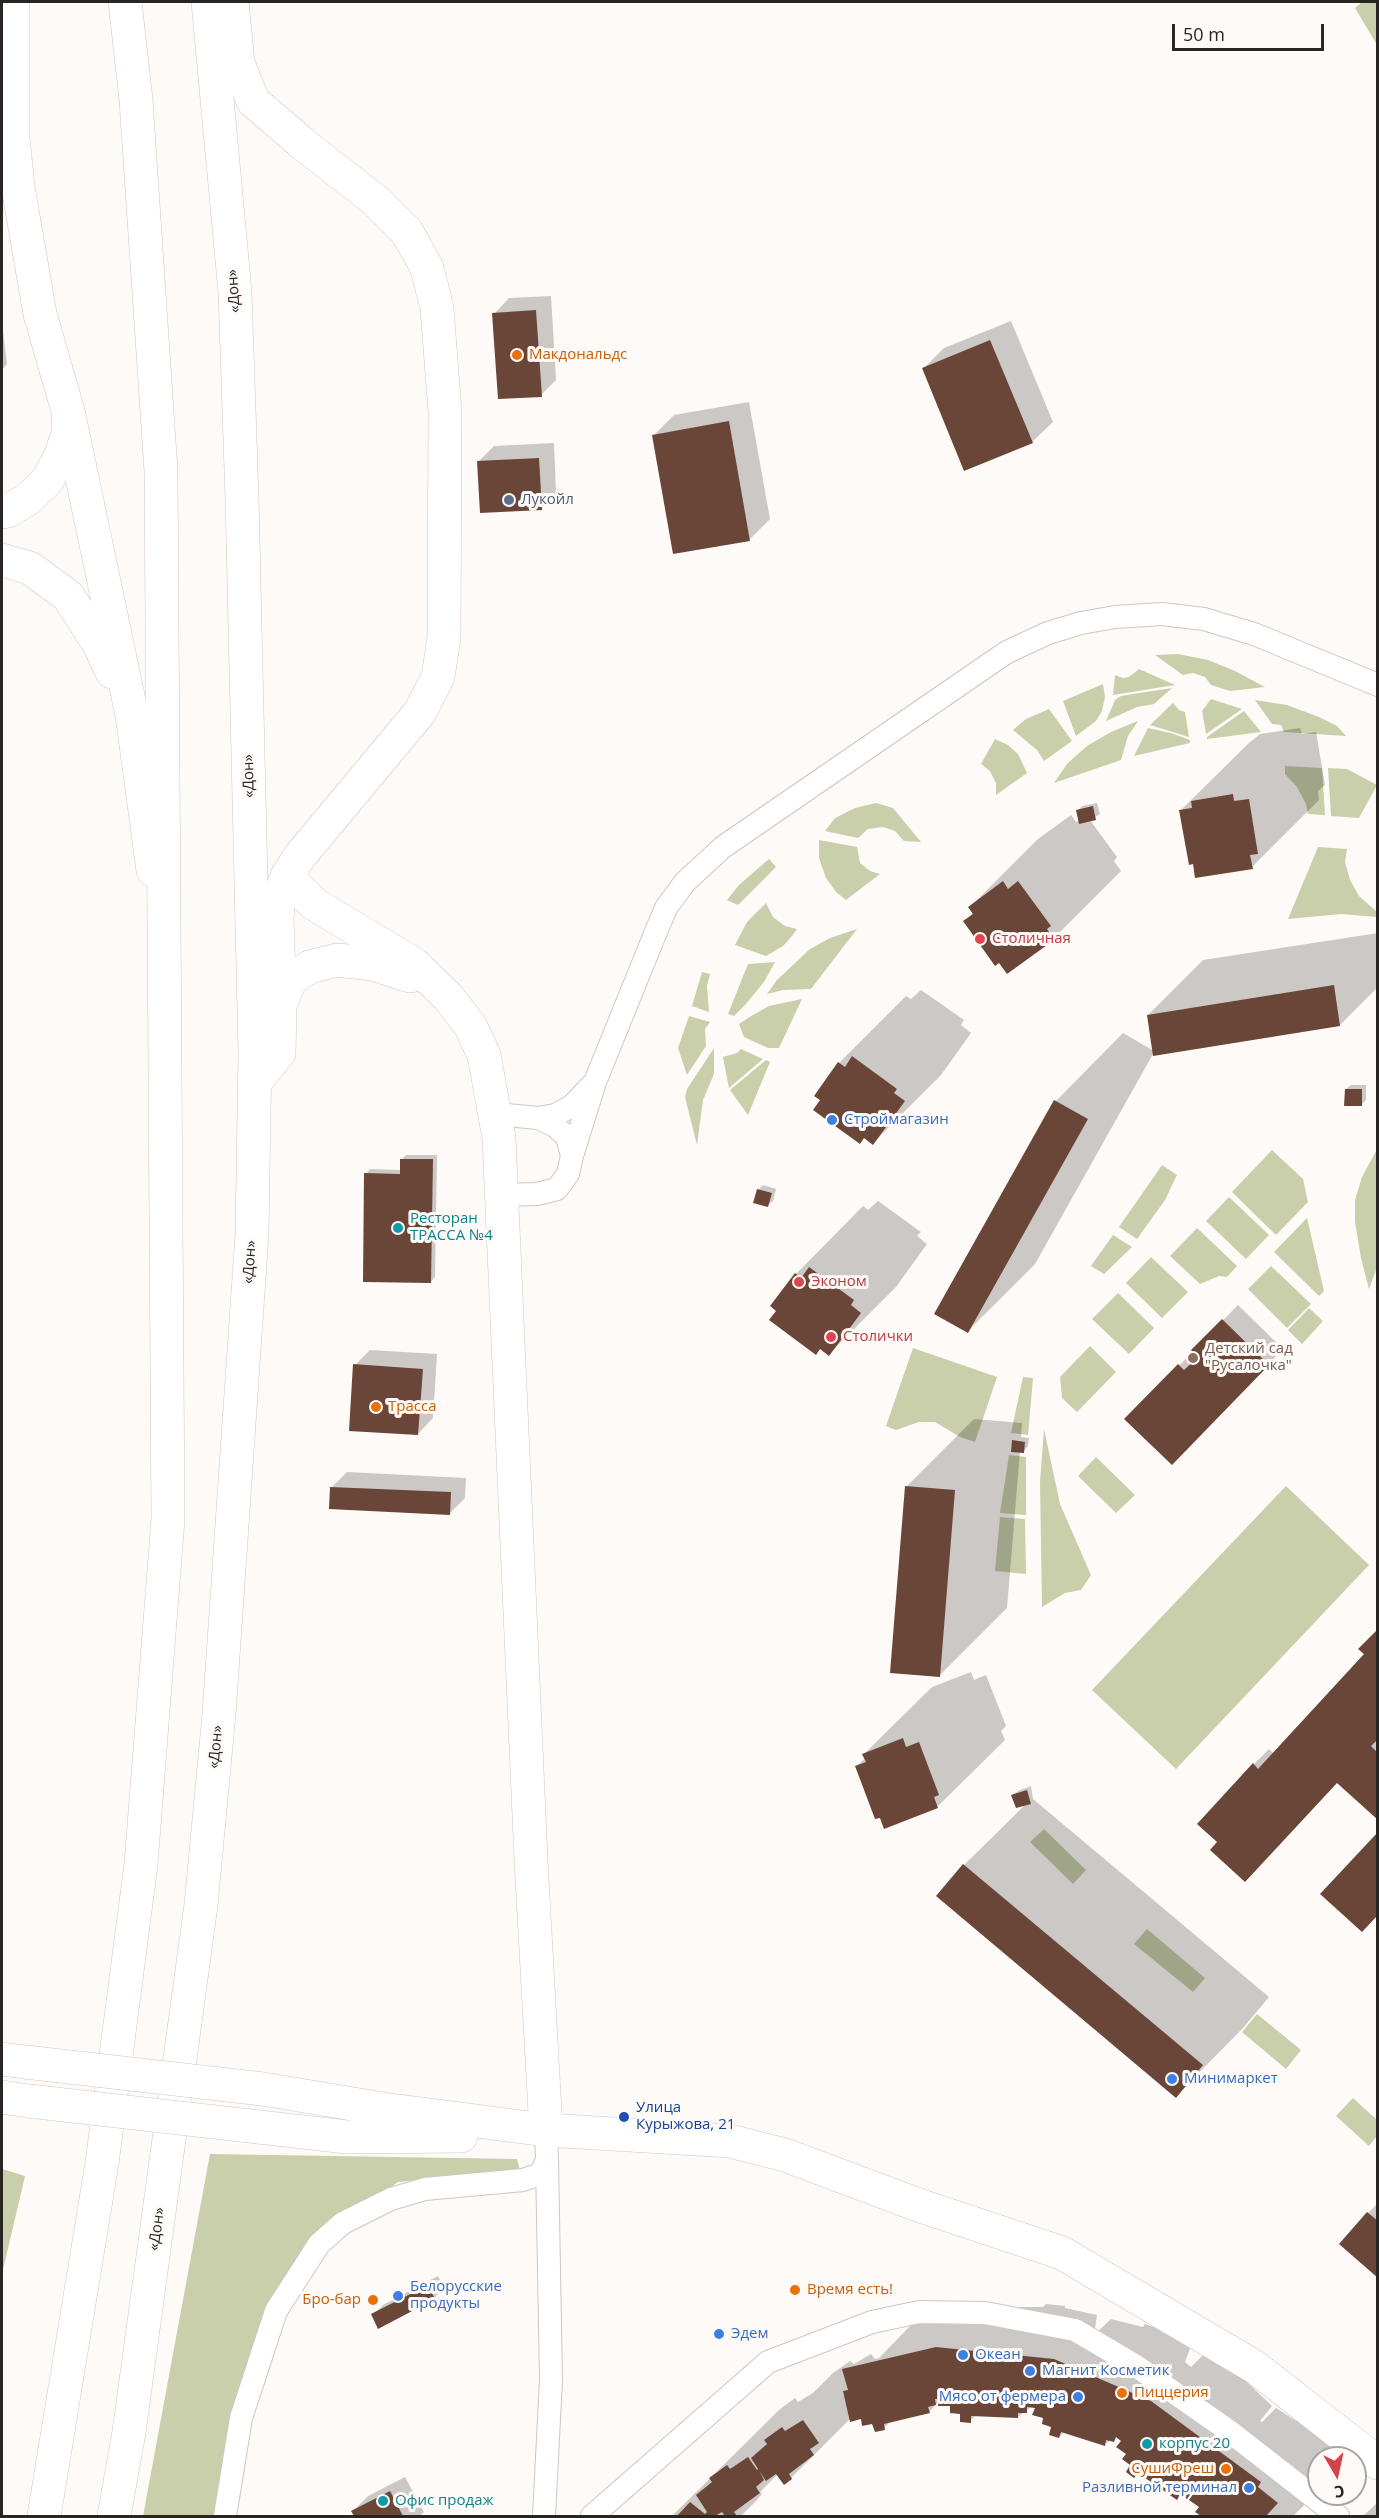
<!DOCTYPE html>
<meta charset="utf-8">
<style>
body{margin:0}
#map{position:relative;width:1379px;height:2518px;overflow:hidden;background:#fefaf7;font-family:"Open Sans",sans-serif}
canvas{display:block}
.frame{position:absolute;inset:0;border:3px solid #292522;pointer-events:none}
.north{position:absolute;left:1307px;top:2446px;width:60px;height:60px;box-sizing:border-box;background:#fefaf7;border:2px solid #a9a5a2;border-radius:50%;rotate:171deg;font-size:16px;font-weight:700;line-height:24px;text-align:center;color:#292522}
.north::after{content:'';display:block;margin:auto;width:21px;height:27px;background:#d34347;clip-path:polygon(50% 0,100% 100%,50% 72%,0 100%)}
.scale{position:absolute;left:1172px;top:24px;width:152px;height:27px;box-sizing:border-box;border:3px solid #292522;border-top:0;padding-left:8px;font-size:18px;line-height:21px;white-space:nowrap;color:#292522;-webkit-text-stroke:4px #fefaf7;paint-order:stroke}
</style>
<div id="map">
<canvas width="1379" height="2518"></canvas>
<div class="frame"></div>
<div class="north">С</div>
<div class="scale">50 m</div>
</div>
<script>
const c = document.querySelector('canvas').getContext('2d');
c.lineJoin = 'round';
function fill(path, color) {
  c.fillStyle = color;
  c.fill(path, 'evenodd');
}
function toPath(rows) {
  const path = new Path2D();
  for (const r of rows) {
    path.moveTo(r[0], r[1]);
    for (let i = 2; i < r.length; i += 2) path.lineTo(r[i], r[i + 1]);
  }
  return path;
}
function stroke(path, color, width, dash) {
  c.strokeStyle = color;
  c.lineWidth = width;
  c.lineCap = dash ? 'butt' : 'round';
  c.setLineDash(dash || []);
  c.stroke(path);
}
function drawText(font, color, halo, rows, align = 'center') {
  c.font = font + ' "Open Sans",sans-serif';
  c.lineWidth = 6;
  c.setLineDash([]);
  c.textBaseline = 'middle';
  c.strokeStyle = halo;
  c.fillStyle = color;
  for (const [text, x, y, turn = 0] of rows) {
    c.save();
    c.translate(x, y);
    c.rotate((+turn || 0) * Math.PI / 180);
    c.textAlign = isNaN(turn) ? turn : align;
    if (halo) c.strokeText(text, 0, 0);
    c.fillText(text, 0, 0);
    c.restore();
  }
}
fill(toPath([
 [1362,2,1377,2,1377,45,1355,8],
 [1178,654,1208,660,1235,671,1265,687,1230,691,1211,685,1205,677,1193,673,1183,675,1155,655],
 [1139,669,1175,685,1113,695,1115,675,1123,678,1129,677],
 [1103,684,1105,697,1102,711,1096,721,1076,736,1063,701],
 [1172,688,1154,704,1137,707,1106,721,1115,700,1121,696],
 [1211,699,1242,709,1206,734,1202,711],
 [1255,700,1287,705,1319,717,1337,726,1346,736,1284,732,1281,725,1272,724],
 [1173,703,1179,710,1185,712,1189,737,1150,725],
 [1049,709,1072,741,1044,761,1037,750,1013,730,1026,719],
 [1244,711,1261,732,1207,739,1207,737],
 [1138,721,1128,736,1121,760,1054,783,1067,764,1087,746,1111,732],
 [1148,728,1171,733,1190,740,1190,743,1134,756],
 [995,739,1008,745,1018,754,1027,773,996,795,996,783,990,771,981,764],
 [1285,766,1322,768,1325,815,1308,814,1306,804,1297,787,1285,774],
 [1328,768,1347,769,1377,785,1359,818,1331,816],
 [876,803,893,808,921,842,904,841,895,831,883,827,868,829,858,838,825,831,835,818,855,808],
 [819,840,857,847,860,863,870,871,880,874,846,900,836,892,826,878,819,858],
 [1318,847,1347,849,1345,862,1350,880,1359,896,1377,912,1377,917,1341,914,1288,919],
 [769,859,776,867,738,905,727,900,739,885],
 [766,903,773,917,785,926,797,929,792,936,783,946,766,956,735,945,747,922],
 [857,929,811,989,783,990,767,994,777,980,810,949,830,938],
 [775,962,764,982,745,1005,734,1016,728,1014,748,964],
 [702,972,710,974,707,986,709,1012,692,1006],
 [802,999,779,1048,768,1048,744,1037,739,1024,751,1016,769,1006],
 [689,1016,710,1022,705,1029,706,1046,687,1075,678,1048],
 [714,1048,714,1074,703,1100,697,1145,685,1097,687,1089],
 [741,1049,763,1059,729,1088,723,1057,737,1053],
 [766,1060,770,1062,748,1115,730,1090],
 [1272,1150,1303,1179,1308,1202,1276,1235,1232,1192],
 [1376,1151,1378,1265,1369,1289,1361,1258,1355,1222,1355,1200,1362,1177],
 [1162,1165,1177,1175,1165,1200,1137,1239,1119,1227],
 [1229,1197,1269,1235,1246,1259,1206,1221],
 [1307,1218,1324,1291,1319,1296,1274,1252],
 [1197,1228,1237,1266,1227,1277,1219,1276,1200,1284,1170,1256],
 [1113,1235,1132,1247,1104,1274,1091,1266],
 [1151,1257,1188,1292,1162,1318,1126,1283],
 [1271,1266,1311,1304,1287,1328,1248,1289],
 [1118,1293,1154,1328,1129,1354,1092,1319],
 [1309,1308,1323,1321,1302,1344,1288,1330],
 [1090,1346,1116,1372,1077,1412,1062,1398,1060,1377],
 [913,1348,997,1377,975,1442,960,1437,935,1422,919,1422,896,1430,886,1426],
 [1023,1377,1033,1378,1028,1435,1011,1433],
 [1044,1429,1060,1504,1091,1575,1081,1590,1065,1593,1042,1607,1040,1482],
 [1009,1455,1026,1457,1026,1515,1000,1513],
 [1096,1457,1135,1495,1116,1513,1078,1476],
 [1286,1486,1369,1565,1176,1769,1092,1690],
 [1000,1517,1025,1519,1026,1574,995,1571],
 [1044,1829,1086,1870,1073,1884,1030,1842],
 [1147,1929,1205,1978,1193,1992,1134,1944],
 [1257,2014,1301,2050,1286,2069,1242,2032],
 [1353,2098,1377,2120,1377,2136,1369,2146,1336,2116],
 [210,2154,517,2159,520,2171,398,2182,317,2241,240,2424,236,2516,143,2516],
 [2,2169,25,2176,2,2274]
]), '#c9cfaa');
fill(toPath([
 [551,296,556,380,541,395,494,314,509,298],
 [1011,321,1053,422,1032,442,923,369,944,348],
 [2,323,7,364,2,370],
 [749,402,770,519,750,539,674,552,654,435,674,415],
 [554,443,556,494,541,509,479,461,494,446],
 [1300,728,1302,734,1316,732,1325,785,1318,791,1319,800,1252,867,1194,862,1181,810,1249,743,1260,734],
 [1097,803,1100,814,1090,820,1117,857,1114,861,1121,871,1053,939,1007,972,965,921,974,912,970,907,1038,839,1071,815,1076,822,1080,820,1078,811,1082,806],
 [1378,933,1378,987,1340,1025,1153,1054,1035,1264,968,1331,1056,1101,1123,1033,1154,1051,1148,1015,1203,960],
 [921,990,964,1020,961,1025,971,1033,941,1075,873,1143,822,1100,839,1063,906,996,911,999],
 [1351,1085,1366,1085,1366,1100,1361,1105,1346,1089],
 [406,1155,437,1155,435,1277,431,1282,366,1174,370,1169,401,1170,401,1160],
 [763,1185,776,1189,773,1201,768,1205,758,1190],
 [878,1201,921,1232,917,1236,927,1244,896,1287,829,1354,778,1310,796,1274,863,1206,868,1210],
 [1238,1305,1283,1349,1172,1463,1127,1419],
 [370,1350,437,1354,433,1418,418,1434,355,1365],
 [974,1419,1022,1423,1021,1437,1029,1438,1028,1446,1024,1451,1020,1451,1007,1608,940,1675,906,1487],
 [347,1472,466,1478,465,1498,450,1513,332,1487],
 [1378,1631,1378,1818,1338,1781,1219,1842,1254,1764,1269,1749,1274,1754,1366,1654],
 [971,1672,974,1680,986,1675,1006,1726,1001,1731,1005,1740,937,1807,881,1816,856,1767,865,1758,864,1754,932,1687],
 [1031,1786,1033,1799,1269,1997,1243,2028,1176,2096,964,1865,1026,1804,1013,1795,1018,1791],
 [1378,2203,1378,2276,1368,2213],
 [438,2276,444,2288,434,2298,373,2315,383,2305],
 [1046,2304,1065,2306,1065,2308,1097,2315,1094,2335,1111,2319,1143,2327,1145,2324,1163,2330,1162,2332,1191,2346,1185,2362,1191,2367,1203,2355,1232,2373,1235,2371,1250,2382,1249,2384,1272,2406,1260,2421,1262,2422,1276,2408,1321,2437,1343,2458,1319,2458,1319,2491,1293,2516,1203,2516,1197,2512,1201,2507,1196,2493,1193,2490,1181,2493,1177,2498,1132,2465,1123,2440,1118,2436,1105,2444,1064,2432,1059,2437,1045,2417,1036,2407,1032,2406,1018,2417,976,2415,970,2421,952,2405,940,2400,929,2412,892,2420,884,2428,862,2418,850,2419,791,2478,778,2474,760,2492,762,2494,757,2500,741,2516,672,2516,779,2410,795,2398,798,2402,813,2393,833,2373,850,2361,854,2364,871,2354,875,2359,879,2358,912,2324,1010,2307,1043,2307],
 [405,2477,424,2512,420,2516,356,2516,353,2511,368,2496],
 [1378,2502,1378,2516,1363,2516]
]), '#0003');
fill(toPath([
 [536,310,542,397,498,399,492,313],
 [990,340,1033,443,964,471,922,368],
 [729,421,750,541,673,554,652,435],
 [539,458,542,510,480,513,477,461],
 [1233,794,1234,801,1249,799,1258,854,1250,855,1253,869,1195,878,1193,864,1189,865,1179,810,1192,808,1191,801],
 [1093,806,1096,820,1079,824,1076,810],
 [1003,881,1008,889,1018,881,1051,926,1047,929,1054,940,1007,974,999,963,995,966,963,921,973,914,968,907],
 [1334,985,1340,1026,1153,1056,1147,1015],
 [852,1056,897,1089,894,1093,905,1101,873,1145,864,1138,860,1144,813,1110,820,1100,814,1096,838,1062,845,1067],
 [1345,1089,1362,1089,1362,1106,1344,1106],
 [1054,1100,1088,1119,968,1333,934,1314],
 [400,1159,433,1159,431,1283,363,1282,364,1173,400,1174],
 [757,1189,772,1193,768,1207,753,1203],
 [809,1267,854,1300,851,1305,861,1313,829,1356,820,1349,816,1355,769,1320,776,1311,770,1306,795,1273,801,1278],
 [1222,1319,1269,1365,1172,1465,1124,1419,1178,1364,1184,1370,1198,1357,1191,1350],
 [353,1364,423,1369,418,1435,349,1431],
 [1012,1440,1025,1442,1024,1453,1011,1452],
 [905,1486,955,1490,940,1677,890,1673],
 [330,1487,451,1492,450,1515,329,1509],
 [1378,1629,1378,1739,1371,1746,1378,1753,1378,1820,1337,1783,1245,1882,1210,1850,1217,1842,1197,1824,1253,1763,1258,1769,1364,1654,1358,1649],
 [903,1738,906,1747,919,1742,939,1795,934,1797,938,1808,884,1829,880,1818,875,1819,855,1766,866,1762,862,1754],
 [1027,1790,1031,1804,1016,1808,1011,1795],
 [1378,1832,1378,1915,1362,1932,1320,1894],
 [963,1864,1203,2065,1176,2098,936,1896],
 [1367,2212,1378,2221,1378,2278,1339,2244],
 [428,2285,435,2299,378,2329,371,2314],
 [936,2347,1054,2359,1151,2401,1261,2482,1258,2487,1278,2503,1266,2516,1201,2516,1195,2512,1199,2507,1189,2500,1194,2493,1192,2492,1187,2499,1180,2494,1177,2500,1138,2473,1134,2478,1126,2472,1130,2465,1122,2459,1126,2454,1116,2447,1121,2441,1116,2437,1114,2442,1106,2440,1105,2446,1061,2432,1059,2438,1049,2435,1051,2427,1042,2424,1043,2418,1032,2415,1035,2408,1027,2407,1027,2413,1018,2413,1018,2418,971,2416,971,2423,960,2422,960,2414,950,2413,950,2406,938,2406,939,2399,935,2399,936,2405,928,2407,930,2413,884,2424,885,2430,875,2432,872,2424,862,2426,861,2419,850,2422,843,2391,848,2390,842,2369],
 [803,2420,819,2443,810,2449,814,2455,789,2474,792,2479,784,2485,776,2474,766,2481,760,2472,764,2480,756,2487,760,2493,734,2512,737,2516,725,2516,722,2512,715,2516,677,2516,690,2502,705,2514,707,2512,696,2495,712,2482,709,2478,727,2465,730,2469,748,2457,757,2470,758,2469,751,2458,767,2444,764,2440,782,2427,785,2431],
 [390,2491,403,2516,354,2516,351,2511]
]), '#694638');
const street = toPath([
 [496,1114,538,1118,555,1126,567,1137,572,1156,595,1082,653,939,666,908,685,882,723,847,1007,652,1048,633,1081,623,1115,617,1162,614,1204,619,1254,634,1378,685],
 [538,1118,555,1115,572,1106,592,1085],
 [501,1195,537,1194,557,1189,568,1174,572,1156],
 [225,2516,241,2418,276,2311,319,2244,343,2223,391,2199,425,2189,523,2180,540,2174,547,2161,546,2130],
 [544,2516,551,2380,547,2161],
 [592,2516,768,2362,872,2322,919,2312,985,2313,1075,2330,1136,2366,1229,2431,1338,2516]
]);
const secondary = toPath([
 [13,2,13,138,18,187,40,314,68,411,132,715,153,870],
 [232,2,238,63,253,101,302,143,377,202,407,232,427,268,437,308,445,412,444,638,438,677,420,712,300,856,287,876,279,897,277,919,280,1005],
 [2,512,8,511,28,499,47,481,61,455,68,433,68,422],
 [2,560,30,568,68,596,99,644,112,672],
 [287,876,314,904,414,964,448,997,471,1027,484,1055,499,1138,531,1860,546,2130],
 [255,1082,279,1053,280,1005,291,979,310,967,337,960,373,964,410,976],
 [2,2059,25,2062],
 [263,2089,383,2109,546,2130,730,2141,785,2155,921,2206,1062,2253,1255,2367,1378,2463],
 [2,2097,29,2101],
 [259,2127,347,2137,461,2136]
]);
const highway = toPath([
 [44,2516,102,2163,141,1864,168,1519,161,471,136,100,125,2],
 [114,2516,129,2432,201,1905,219,1714,252,1234,255,1053,242,498,235,292,208,2]
]);
stroke(street, '#d0c6bf', 24);
stroke(secondary, '#d0c6bf', 34);
stroke(highway, '#d0c6bf', 34);
stroke(street, '#fff', 22);
stroke(secondary, '#fff', 33);
stroke(highway, '#fff', 33);
const secondaryBridge = toPath([
 [25,2062,263,2089],
 [29,2101,259,2127]
]);
stroke(secondaryBridge, '#d0c6bf', 34, []);
stroke(secondaryBridge, '#fff', 33);
for (const [x, y, r, color] of [
 [517,355,6,"#e8710a"],
 [509,500,6,"#5c6f8a"],
 [980,939,6,"#e0444e"],
 [832,1120,6,"#3f7fe0"],
 [398,1228,6,"#0f9aa8"],
 [799,1282,6,"#e0444e"],
 [831,1337,6,"#e0444e"],
 [1193,1358,6,"#8d6e63"],
 [376,1407,6,"#e8710a"],
 [1172,2079,6,"#3f7fe0"],
 [624,2117,6,"#1a4fb4"],
 [795,2290,6,"#e8710a"],
 [398,2296,6,"#3f7fe0"],
 [373,2300,6,"#e8710a"],
 [719,2334,6,"#3f7fe0"],
 [963,2355,6,"#3f7fe0"],
 [1030,2371,6,"#3f7fe0"],
 [1122,2393,6,"#e8710a"],
 [1078,2397,6,"#3f7fe0"],
 [1147,2444,6,"#0f9aa8"],
 [1226,2469,6,"#e8710a"],
 [1249,2488,6,"#3f7fe0"],
 [383,2501,6,"#0f9aa8"]
]) {
  const dot = new Path2D();
  dot.arc(x, y, r, 0, 2 * Math.PI);
  c.fillStyle = color;
  c.fill(dot);
  stroke(dot, '#fefaf7', 2);
}
drawText('15px', '#292522', '#fefaf7', [
 ["«Дон»",234,291,-94],
 ["«Дон»",249,776,-91],
 ["«Дон»",250,1262,-86],
 ["«Дон»",216,1747,-85],
 ["«Дон»",157,2229,-82]
]);
drawText('15px', '#c56008', '#fefaf7', [
 ["Макдональдс",529,355],
 ["Трасса",388,1407],
 ["Время есть!",807,2290],
 ["Бро-бар",361,2300,"right"],
 ["Пиццерия",1134,2393],
 ["СушиФреш",1214,2469,"right"]
], 'left');
drawText('15px', '#4e5e75', '#fefaf7', [
 ["Лукойл",521,500]
], 'left');
drawText('15px', '#be3a42', '#fefaf7', [
 ["Столичная",992,939],
 ["Эконом",811,1282],
 ["Столички",843,1337]
], 'left');
drawText('15px', '#366cbe', '#fefaf7', [
 ["Строймагазин",844,1120],
 ["Минимаркет",1184,2079],
 ["Белорусские",410,2287],
 ["продукты",410,2304],
 ["Эдем",731,2334],
 ["Океан",975,2355],
 ["Магнит Косметик",1042,2371],
 ["Мясо от фермера",1066,2397,"right"],
 ["Разливной терминал",1237,2488,"right"]
], 'left');
drawText('15px', '#0d838f', '#fefaf7', [
 ["Ресторан",410,1219],
 ["ТРАССА №4",410,1236],
 ["корпус 20",1159,2444],
 ["Офис продаж",395,2501]
], 'left');
drawText('15px', '#785e54', '#fefaf7', [
 ["Детский сад",1205,1349],
 ["\"Русалочка\"",1205,1366]
], 'left');
drawText('15px', '#164399', '#fefaf7', [
 ["Улица",636,2108],
 ["Курыжова, 21",636,2125]
], 'left');
</script>
